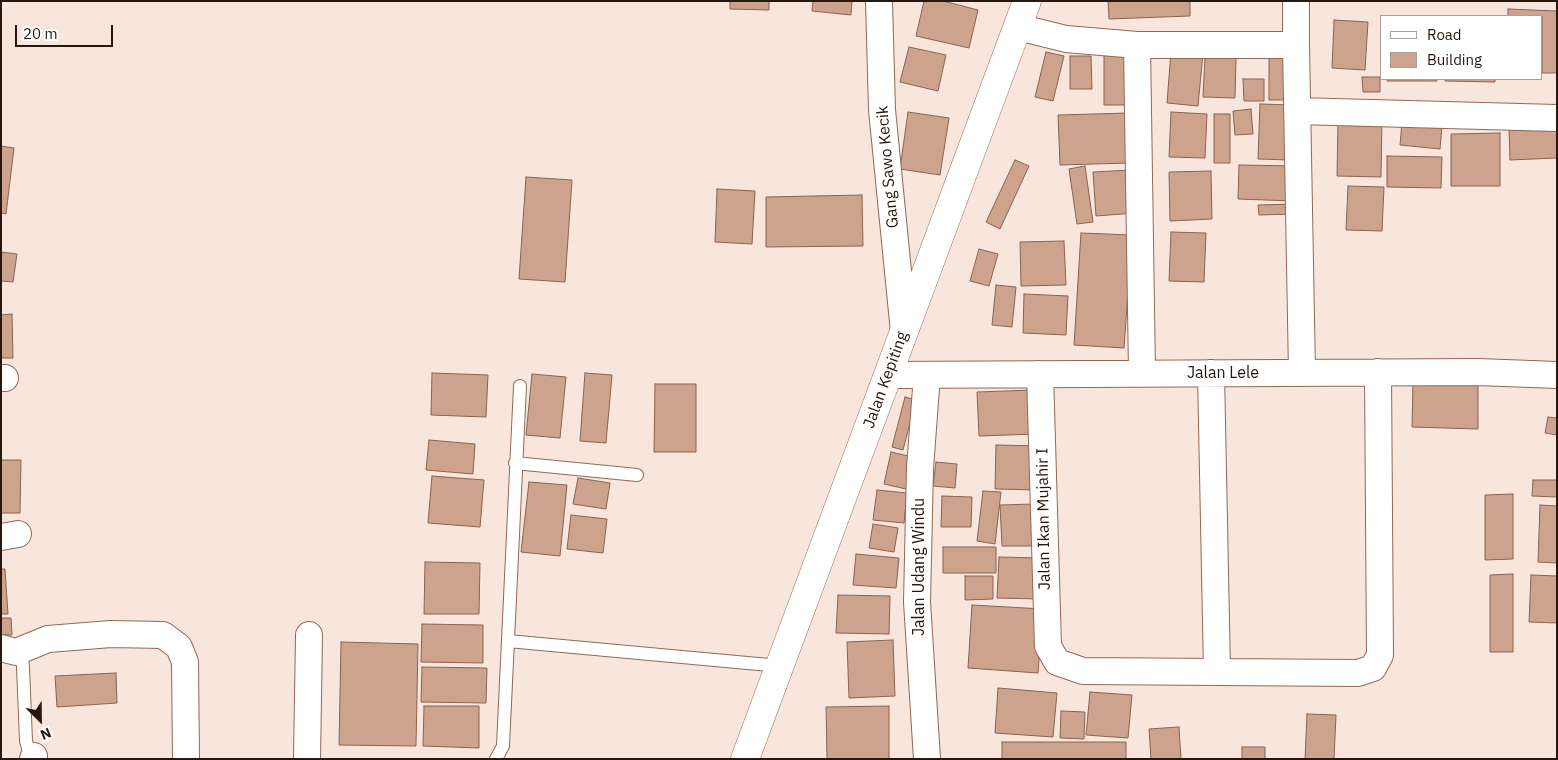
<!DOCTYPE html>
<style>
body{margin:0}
#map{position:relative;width:1558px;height:760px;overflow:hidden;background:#f8e6dd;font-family:"IBM Plex Sans",sans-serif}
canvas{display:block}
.frame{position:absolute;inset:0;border:2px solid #26170f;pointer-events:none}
.legend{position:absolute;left:1380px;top:15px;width:162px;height:65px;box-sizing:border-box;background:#fff;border:1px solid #a8a29f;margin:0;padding:6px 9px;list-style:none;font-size:15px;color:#26170f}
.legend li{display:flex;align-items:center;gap:10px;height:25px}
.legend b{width:25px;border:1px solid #a8a29f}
.north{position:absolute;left:15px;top:695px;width:50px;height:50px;-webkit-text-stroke:4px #fff;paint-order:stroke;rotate:157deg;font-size:14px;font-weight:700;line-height:20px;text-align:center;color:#26170f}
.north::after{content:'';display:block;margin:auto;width:18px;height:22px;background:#26170f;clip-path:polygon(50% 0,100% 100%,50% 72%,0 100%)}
.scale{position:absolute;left:15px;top:25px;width:98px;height:22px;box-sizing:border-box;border:2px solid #26170f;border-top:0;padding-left:6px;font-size:15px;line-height:18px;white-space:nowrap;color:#26170f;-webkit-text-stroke:4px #fff;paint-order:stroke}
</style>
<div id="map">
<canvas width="1558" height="760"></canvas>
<div class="frame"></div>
<ul class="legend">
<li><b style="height:6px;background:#fff"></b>Road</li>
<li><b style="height:14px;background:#cda38e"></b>Building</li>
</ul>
<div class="north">N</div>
<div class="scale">20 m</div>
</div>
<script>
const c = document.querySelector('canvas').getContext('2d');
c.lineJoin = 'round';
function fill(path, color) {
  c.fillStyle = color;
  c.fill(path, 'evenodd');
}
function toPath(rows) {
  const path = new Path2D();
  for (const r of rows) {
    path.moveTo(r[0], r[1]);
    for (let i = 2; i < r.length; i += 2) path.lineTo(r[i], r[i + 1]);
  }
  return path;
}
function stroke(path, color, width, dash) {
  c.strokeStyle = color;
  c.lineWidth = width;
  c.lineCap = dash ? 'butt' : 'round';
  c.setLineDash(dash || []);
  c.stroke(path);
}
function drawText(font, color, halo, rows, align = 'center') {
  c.font = font + ' "IBM Plex Sans",sans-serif';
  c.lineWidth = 4;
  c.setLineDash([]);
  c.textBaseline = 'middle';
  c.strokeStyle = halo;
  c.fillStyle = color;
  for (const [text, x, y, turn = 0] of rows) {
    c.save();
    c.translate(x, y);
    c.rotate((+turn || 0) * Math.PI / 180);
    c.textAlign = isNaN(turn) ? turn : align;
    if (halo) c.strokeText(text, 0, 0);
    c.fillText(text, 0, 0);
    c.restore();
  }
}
const building = toPath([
 [730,1,769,1,769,10,730,9,730,1],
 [813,1,852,1,851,15,812,11,813,1],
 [924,1,943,1,978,10,969,48,916,36,924,1],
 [1108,1,1190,1,1190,16,1109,19,1108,1],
 [1508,9,1557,11,1557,73,1542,73,1542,16,1508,16,1508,9],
 [1334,20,1368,22,1365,70,1332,68,1334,20],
 [909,47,946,55,938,91,900,82,909,47],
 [1269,48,1287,48,1287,100,1269,100,1269,48],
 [1104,49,1134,49,1133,105,1104,105,1104,49],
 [1171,51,1203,53,1198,106,1167,103,1171,51],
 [1046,52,1064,56,1053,101,1035,97,1046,52],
 [1070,56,1091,56,1092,89,1070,89,1070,56],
 [1205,56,1236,57,1235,98,1203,97,1205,56],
 [1362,77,1380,77,1380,92,1363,92,1362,77],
 [1243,79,1264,79,1264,101,1244,101,1243,79],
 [1387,79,1437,79,1437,81,1387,81,1387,79],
 [1445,79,1495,79,1495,82,1445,81,1445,79],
 [1260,104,1293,105,1291,160,1258,159,1260,104],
 [1251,109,1253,134,1235,135,1233,111,1251,109],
 [908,112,949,118,940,175,900,169,908,112],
 [1171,112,1207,114,1205,158,1169,157,1171,112],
 [1129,113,1130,163,1060,165,1058,115,1129,113],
 [1214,114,1230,114,1230,163,1214,163,1214,114],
 [1338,121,1382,122,1381,177,1337,176,1338,121],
 [1402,121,1442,126,1440,149,1400,145,1402,121],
 [1557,126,1557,158,1510,160,1509,128,1557,126],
 [1500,133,1500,186,1451,186,1451,134,1500,133],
 [1,146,14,148,6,214,1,213,1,146],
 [1387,156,1442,157,1441,188,1387,187,1387,156],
 [1015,160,1029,166,1000,229,986,222,1015,160],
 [1239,165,1294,166,1293,201,1238,199,1239,165],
 [1085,166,1093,222,1077,224,1069,169,1085,166],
 [1132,170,1135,213,1096,216,1093,172,1132,170],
 [1211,171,1212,219,1170,221,1169,172,1211,171],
 [526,177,572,180,565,282,519,279,526,177],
 [1348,186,1384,187,1382,231,1346,230,1348,186],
 [717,189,755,191,752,244,715,242,717,189],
 [862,195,863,246,766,247,766,197,862,195],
 [1295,204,1295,214,1259,215,1258,205,1295,204],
 [1171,232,1206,233,1204,282,1169,281,1171,232],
 [1081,233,1132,235,1124,348,1074,345,1081,233],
 [1064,241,1066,285,1021,286,1020,242,1064,241],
 [979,249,998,254,989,286,970,281,979,249],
 [1,252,17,254,13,282,1,281,1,252],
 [996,285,1016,287,1012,327,992,325,996,285],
 [1024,294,1068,296,1066,335,1023,333,1024,294],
 [12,314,13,358,1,358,1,315,12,314],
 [432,373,488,375,486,417,431,415,432,373],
 [585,373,612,375,606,443,580,441,585,373],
 [532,374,566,377,560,438,526,435,532,374],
 [1413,382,1478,384,1478,429,1412,427,1413,382],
 [655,384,696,384,696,452,654,452,655,384],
 [1034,390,1036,434,979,436,977,392,1034,390],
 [905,397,916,400,903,450,892,447,905,397],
 [1548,417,1557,418,1557,435,1545,433,1548,417],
 [429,440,475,444,473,474,426,470,429,440],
 [996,445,1041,446,1040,490,995,489,996,445],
 [891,452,913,457,906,489,884,484,891,452],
 [1,460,21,460,20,513,1,513,1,460],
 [936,462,957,464,955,488,933,486,936,462],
 [432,476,484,480,480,527,428,523,432,476],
 [578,478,610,483,606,509,573,504,578,478],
 [1533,480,1557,480,1557,497,1532,496,1533,480],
 [529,482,567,485,560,556,521,552,529,482],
 [877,490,907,493,904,523,873,520,877,490],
 [983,491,1001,492,995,544,977,541,983,491],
 [1513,494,1513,559,1485,560,1485,495,1513,494],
 [942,496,972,497,971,527,941,527,942,496],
 [1033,504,1035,546,1002,546,1000,505,1033,504],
 [1540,505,1557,506,1557,563,1538,562,1540,505],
 [571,515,607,519,603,553,567,549,571,515],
 [873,524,898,528,894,552,869,548,873,524],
 [943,547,996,547,996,573,943,573,943,547],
 [856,554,899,558,896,588,853,585,856,554],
 [999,557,1040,558,1039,599,997,598,999,557],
 [425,562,480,563,479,614,424,614,425,562],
 [1,569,5,569,8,614,1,614,1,569],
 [1513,574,1513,652,1490,652,1490,575,1513,574],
 [1531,575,1557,576,1557,623,1529,622,1531,575],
 [965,576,993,576,993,599,965,600,965,576],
 [838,595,890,596,889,634,836,633,838,595],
 [972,605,1043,609,1038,673,968,668,972,605],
 [1,618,11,618,12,635,1,635,1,618],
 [422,624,483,625,483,663,421,662,422,624],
 [893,640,895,696,849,698,847,642,893,640],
 [341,642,418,644,416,746,339,745,341,642],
 [422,667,487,668,486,703,421,702,422,667],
 [116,673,117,703,57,707,55,676,116,673],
 [998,688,1057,693,1053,737,995,733,998,688],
 [1090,692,1132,695,1128,738,1086,735,1090,692],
 [424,706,479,706,479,748,423,746,424,706],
 [889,706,889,759,827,759,826,707,889,706],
 [1061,711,1085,712,1084,739,1060,738,1061,711],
 [1307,714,1336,715,1334,759,1305,759,1307,714],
 [1179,727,1181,759,1151,759,1149,729,1179,727],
 [1002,742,1126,742,1126,759,1002,759,1002,742],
 [1242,747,1265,747,1265,759,1242,759,1242,747]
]);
fill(building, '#cda38e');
stroke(building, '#8a6350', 1);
const service = toPath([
 [515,463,637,475],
 [508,641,780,666],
 [16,652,22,658,23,667,26,741,28,748,37,759],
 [496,759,503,746,520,386]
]);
const minor = toPath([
 [879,1,882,110,904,332],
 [1018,27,1066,39,1137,45,1296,45,1296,1],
 [1137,45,1142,373],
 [1296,45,1302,373],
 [1297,111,1557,118],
 [1211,373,1217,672],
 [1040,374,1048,646,1057,662,1083,671,1358,673,1373,668,1380,655,1378,372],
 [888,375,1478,372,1557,375],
 [1,378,5,378],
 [1,537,18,534],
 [1,648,16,652,48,639,111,634,163,635,179,647,185,662,186,759],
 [33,759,34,756],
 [307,759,309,635],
 [927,759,917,602,920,468,927,375]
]);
const secondary = toPath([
 [745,759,1027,1]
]);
stroke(service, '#906955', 14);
stroke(minor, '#906955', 28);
stroke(secondary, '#906955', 29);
stroke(service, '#fff', 12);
stroke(minor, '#fff', 26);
stroke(secondary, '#fff', 28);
drawText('16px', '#26170f', '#fff', [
 ["Gang Sawo Kecik",888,167,-95],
 ["Jalan Lele",1223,373],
 ["Jalan Kepiting",886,380,-70],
 ["Jalan Ikan Mujahir I",1044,519,-91],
 ["Jalan Udang Windu",919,567,-90]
]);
</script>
